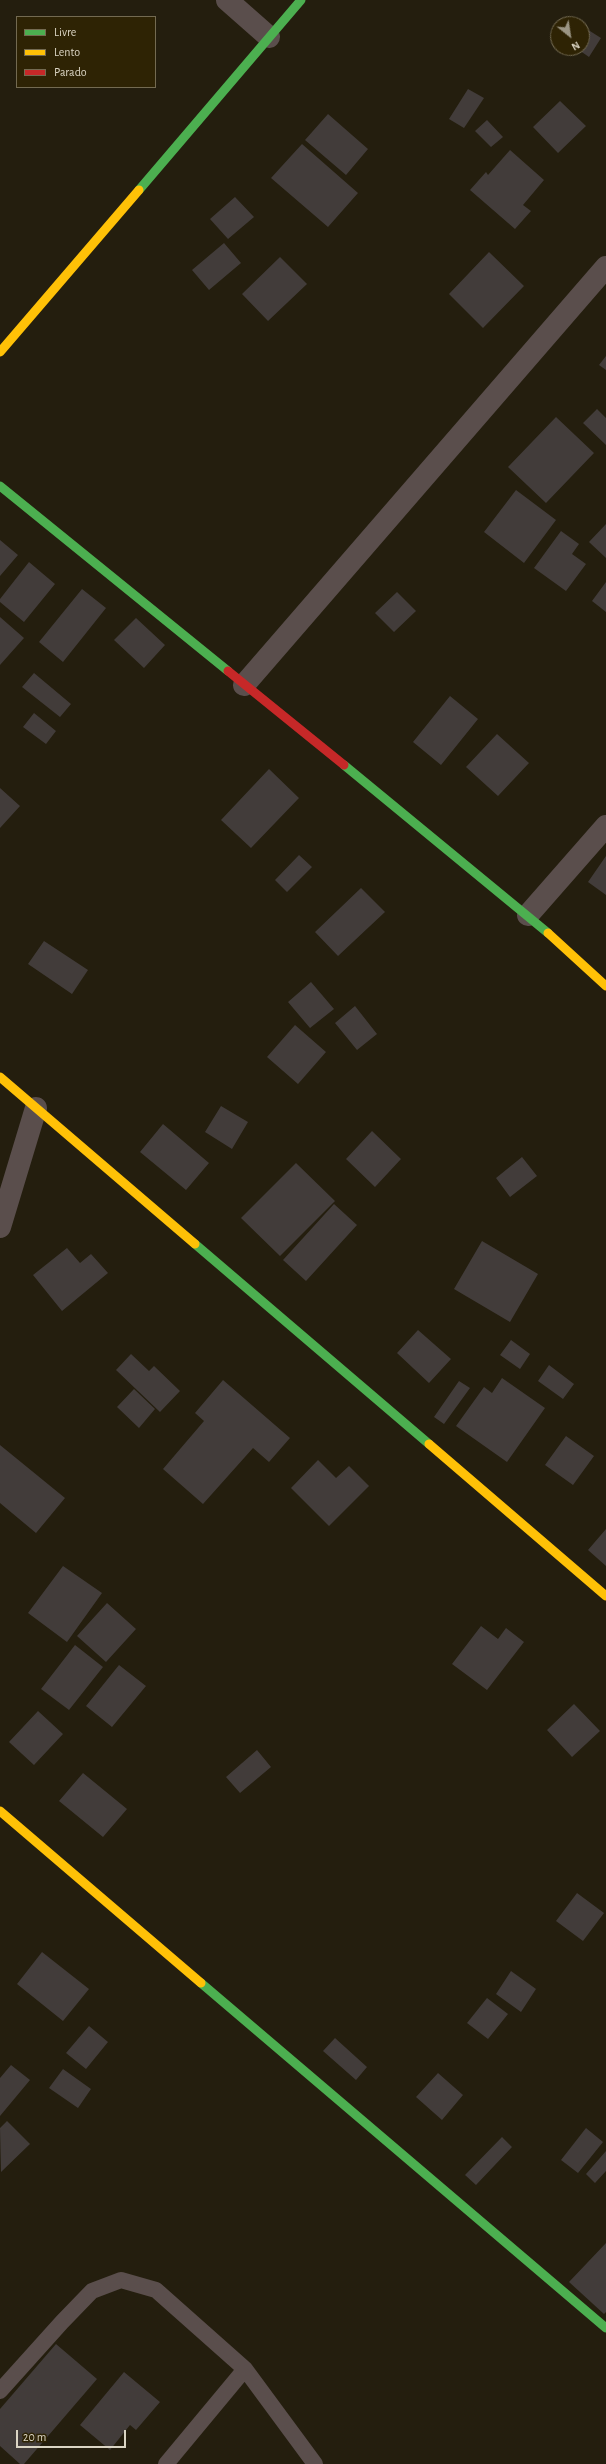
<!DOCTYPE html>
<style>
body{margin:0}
#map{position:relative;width:606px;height:2464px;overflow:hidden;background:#241e0e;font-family:"Alegreya Sans",sans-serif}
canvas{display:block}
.legend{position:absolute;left:16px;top:16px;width:140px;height:72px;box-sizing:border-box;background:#2e2304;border:1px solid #736a51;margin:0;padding:5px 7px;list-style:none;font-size:12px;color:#dbd5c4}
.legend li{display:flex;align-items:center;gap:8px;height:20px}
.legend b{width:20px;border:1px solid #736a51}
.north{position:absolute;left:550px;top:16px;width:40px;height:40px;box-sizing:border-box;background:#2e2304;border:1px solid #736a51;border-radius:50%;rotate:150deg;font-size:11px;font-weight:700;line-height:16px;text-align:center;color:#dbd5c4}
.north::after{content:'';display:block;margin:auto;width:14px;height:18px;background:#9b9584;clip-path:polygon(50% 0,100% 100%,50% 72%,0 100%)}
.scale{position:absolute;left:16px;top:2430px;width:110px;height:18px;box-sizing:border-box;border:2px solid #dbd5c4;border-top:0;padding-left:5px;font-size:12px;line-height:14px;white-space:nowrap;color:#dbd5c4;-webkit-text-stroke:3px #2e2304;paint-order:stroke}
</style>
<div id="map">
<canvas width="606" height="2464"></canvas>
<ul class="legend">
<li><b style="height:5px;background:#4caf50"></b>Livre</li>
<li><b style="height:5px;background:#ffc107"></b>Lento</li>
<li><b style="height:5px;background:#c62828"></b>Parado</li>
</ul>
<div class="north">N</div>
<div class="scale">20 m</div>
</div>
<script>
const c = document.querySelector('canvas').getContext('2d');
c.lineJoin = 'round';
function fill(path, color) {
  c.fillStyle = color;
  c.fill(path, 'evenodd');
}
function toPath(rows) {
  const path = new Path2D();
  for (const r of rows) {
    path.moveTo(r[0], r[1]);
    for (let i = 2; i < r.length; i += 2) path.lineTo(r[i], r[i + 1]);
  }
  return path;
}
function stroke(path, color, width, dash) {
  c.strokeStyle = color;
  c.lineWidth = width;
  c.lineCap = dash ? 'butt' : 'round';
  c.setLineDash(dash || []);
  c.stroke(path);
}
fill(toPath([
 [582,26,601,38,589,57,576,48,582,48],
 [468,89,484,98,464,128,449,119],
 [560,101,586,126,558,153,533,127],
 [328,114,368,149,346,175,305,140],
 [487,120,503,137,491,147,475,131],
 [302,144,358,193,328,227,271,178],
 [510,150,544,180,523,205,531,211,515,229,470,190,486,172,488,175],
 [235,197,254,217,228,239,210,219],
 [224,243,241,263,209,290,192,270],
 [489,252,524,286,483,328,449,294],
 [280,257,307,284,268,321,242,294],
 [606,356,606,370,599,365],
 [597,409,606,418,606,445,583,423],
 [556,417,594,453,546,503,508,467],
 [516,490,556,520,524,563,484,532],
 [606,524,606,558,589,542],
 [561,531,579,544,572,554,586,564,566,591,534,568],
 [0,540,18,555,0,576],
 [29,562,55,584,24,622,0,602,0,599],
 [606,582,606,612,592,601],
 [82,589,106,608,63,662,39,642],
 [397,592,416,611,394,632,375,613],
 [0,617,24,638,0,665],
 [136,618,165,645,144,668,114,640],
 [34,673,71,704,60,717,22,687],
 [450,696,478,719,441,765,413,742],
 [34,713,56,731,46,744,23,727],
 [497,734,529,763,498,796,466,767],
 [269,769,299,798,251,848,221,820],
 [0,788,20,806,0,828],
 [299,855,312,867,287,892,275,880],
 [606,856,606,895,588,882],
 [361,888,385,912,338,956,315,932],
 [44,941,88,970,72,994,28,964],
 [311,982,334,1009,310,1028,288,1002],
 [355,1006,377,1034,357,1050,335,1023],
 [295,1025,326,1052,298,1084,267,1057],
 [221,1106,248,1122,232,1149,205,1132],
 [163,1124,209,1163,186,1190,140,1152],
 [372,1131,401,1159,375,1187,346,1159],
 [522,1157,537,1176,510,1197,496,1178],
 [296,1163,335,1201,280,1256,241,1218],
 [334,1204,357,1225,306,1281,283,1260],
 [482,1241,538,1274,510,1322,454,1289],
 [67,1248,80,1263,91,1254,108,1273,62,1311,33,1275],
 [418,1330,451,1359,429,1383,397,1353],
 [511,1340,530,1354,520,1369,500,1355],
 [131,1354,149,1371,154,1366,180,1391,160,1412,116,1370],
 [549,1365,574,1384,563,1399,538,1381],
 [502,1378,545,1408,507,1462,456,1426,484,1387,492,1393],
 [223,1380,290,1438,269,1462,253,1448,203,1504,163,1469,204,1421,195,1413],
 [459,1381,470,1388,444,1424,434,1417],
 [134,1389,155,1409,139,1428,117,1407],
 [566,1436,594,1456,573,1485,545,1465],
 [0,1445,65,1498,36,1533,0,1503],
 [318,1460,336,1478,349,1466,369,1486,329,1526,291,1488],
 [606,1529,606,1566,588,1550],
 [63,1566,102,1593,67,1642,28,1613],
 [107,1603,136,1629,106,1662,77,1636],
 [481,1626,498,1639,506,1628,524,1642,487,1690,452,1664],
 [75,1645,103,1667,69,1710,41,1689],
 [119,1665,146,1686,112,1727,86,1706],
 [574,1704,600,1731,572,1757,547,1730],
 [38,1711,63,1734,34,1765,9,1742],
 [257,1750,271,1767,240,1793,226,1777],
 [83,1773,127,1809,103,1837,59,1801],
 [577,1893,604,1913,583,1941,556,1921],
 [42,1952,89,1989,63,2021,17,1984],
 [511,1971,536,1989,521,2012,496,1994],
 [487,1998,508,2014,488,2039,467,2023],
 [89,2026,108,2042,86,2069,66,2053],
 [335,2038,367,2067,356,2080,323,2051],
 [11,2065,30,2080,0,2116,0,2078],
 [63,2069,91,2089,78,2108,49,2088],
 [438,2073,463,2095,442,2120,416,2097],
 [7,2121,30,2144,1,2172,0,2128],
 [586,2128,603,2142,578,2173,561,2160],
 [502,2137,512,2147,476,2185,465,2175],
 [606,2151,606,2171,595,2183,586,2174],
 [606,2243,606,2312,604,2314,569,2282],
 [56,2344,97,2379,24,2464,20,2464,0,2446,0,2409],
 [124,2372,160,2402,136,2430,130,2425,110,2450,80,2425]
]), '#423c3a');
stroke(toPath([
 [0,2391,62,2322,92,2291,121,2280,156,2290,245,2369,315,2464],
 [166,2464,245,2369]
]), '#5a4e4c', 16);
stroke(toPath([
 [227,0,269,37],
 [244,685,606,267],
 [528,915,606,826],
 [0,1227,36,1108]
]), '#5a4e4c', 22);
stroke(toPath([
 [139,190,301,0],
 [0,486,228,671],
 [344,765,548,933],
 [195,1244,429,1444],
 [201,1983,606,2328]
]), '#4caf50', 9);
stroke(toPath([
 [0,352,139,190],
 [548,933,606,986],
 [0,1077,195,1244],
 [429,1444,606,1596],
 [0,1811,201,1983]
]), '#ffc107', 9);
stroke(toPath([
 [228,671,344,765]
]), '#c62828', 9);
</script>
